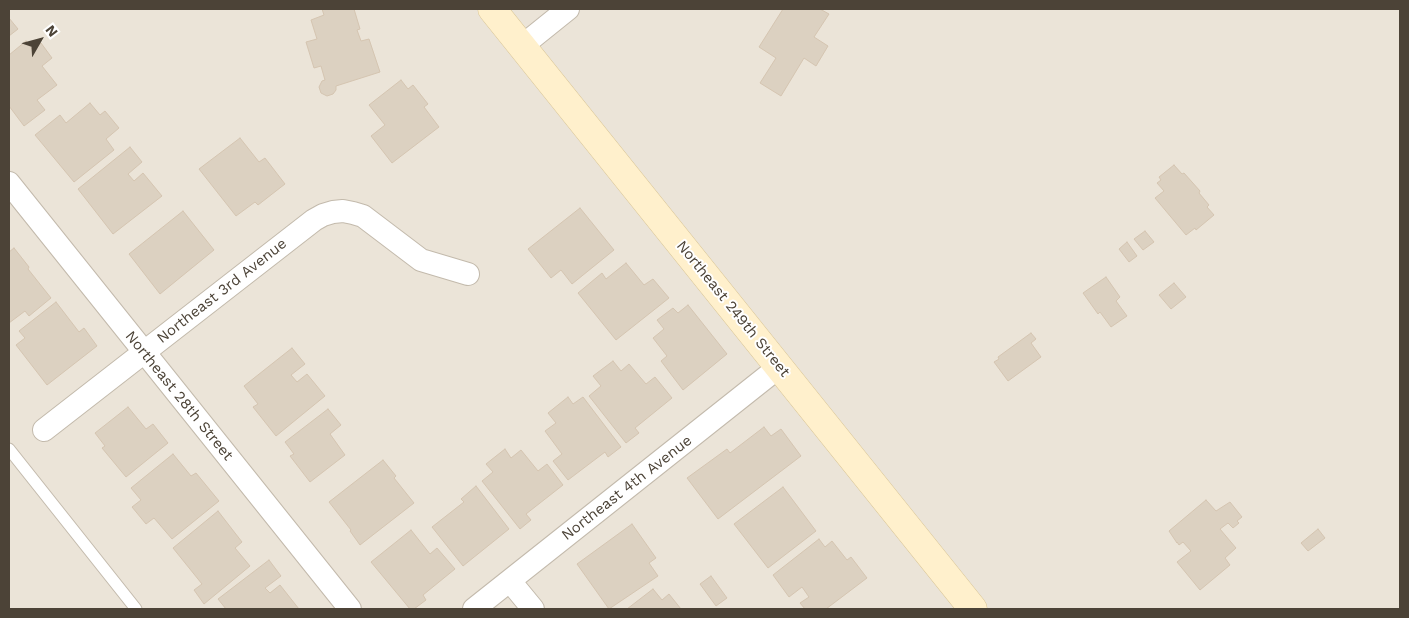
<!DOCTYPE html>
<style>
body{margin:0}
#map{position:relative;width:1409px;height:618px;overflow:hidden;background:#f6f2ea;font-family:"Work Sans",sans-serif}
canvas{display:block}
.frame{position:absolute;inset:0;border:10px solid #4c4337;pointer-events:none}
.north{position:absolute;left:15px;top:15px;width:50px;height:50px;-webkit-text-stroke:4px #fff;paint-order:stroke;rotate:52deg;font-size:14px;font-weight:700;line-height:20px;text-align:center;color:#4c4337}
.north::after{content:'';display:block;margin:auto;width:18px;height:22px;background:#4c4337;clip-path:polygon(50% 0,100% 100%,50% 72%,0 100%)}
</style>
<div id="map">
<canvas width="1409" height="618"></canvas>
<div class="frame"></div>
<div class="north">N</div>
</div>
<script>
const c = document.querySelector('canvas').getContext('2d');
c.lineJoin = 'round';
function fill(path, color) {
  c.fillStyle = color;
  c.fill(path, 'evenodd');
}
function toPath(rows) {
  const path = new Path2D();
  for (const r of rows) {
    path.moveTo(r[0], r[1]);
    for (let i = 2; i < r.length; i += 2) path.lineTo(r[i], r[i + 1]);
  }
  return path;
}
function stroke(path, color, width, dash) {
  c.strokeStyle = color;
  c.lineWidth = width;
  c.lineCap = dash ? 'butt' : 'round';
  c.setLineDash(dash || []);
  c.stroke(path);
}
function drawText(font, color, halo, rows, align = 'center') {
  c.font = font + ' "Work Sans",sans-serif';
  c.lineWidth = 4;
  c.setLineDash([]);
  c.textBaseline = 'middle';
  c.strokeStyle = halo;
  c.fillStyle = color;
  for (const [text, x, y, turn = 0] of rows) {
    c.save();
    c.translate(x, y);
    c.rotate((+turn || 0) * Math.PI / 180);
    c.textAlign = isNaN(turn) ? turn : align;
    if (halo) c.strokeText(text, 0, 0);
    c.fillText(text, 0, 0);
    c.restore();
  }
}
fill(toPath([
 [9,9,1400,9,1400,609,9,609]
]), '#ebe4d8');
const building = toPath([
 [322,9,354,9,360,29,357,30,361,41,369,39,380,72,336,86,336,90,333,94,327,96,321,93,319,87,322,81,325,80,321,66,314,68,306,42,317,39,311,20,324,15,322,9],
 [783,9,820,9,829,14,814,37,828,46,816,66,804,58,781,96,760,83,776,58,759,47,783,9],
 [9,18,18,29,9,36,9,18],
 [26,41,33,50,41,43,52,58,42,66,57,85,37,100,45,110,24,126,9,106,9,55,26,41],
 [401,80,408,89,413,85,428,104,424,107,439,127,392,163,371,136,385,125,369,105,401,80],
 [90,103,100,115,105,111,119,128,106,139,114,150,74,182,35,135,60,115,66,123,90,103],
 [240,138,259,162,265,158,285,184,258,205,255,202,236,216,199,169,240,138],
 [130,147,142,162,128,174,134,181,143,173,162,196,113,234,78,189,130,147],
 [1174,165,1182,174,1184,173,1200,191,1199,193,1209,205,1207,207,1214,215,1196,230,1195,228,1186,235,1155,198,1164,191,1157,183,1161,180,1159,177,1174,165],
 [580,208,614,250,572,284,561,270,551,278,528,249,580,208],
 [183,211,214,250,160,294,129,254,183,211],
 [1145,231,1154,242,1143,250,1134,239,1145,231],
 [1127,242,1137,256,1129,262,1119,249,1127,242],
 [14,248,29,267,28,269,51,298,29,316,25,311,9,323,9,252,14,248],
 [626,263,644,285,653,279,669,298,616,340,578,293,602,273,606,279,626,263],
 [1106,277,1120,297,1116,301,1127,316,1111,327,1100,312,1098,314,1083,293,1106,277],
 [1174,283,1186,297,1171,309,1159,295,1174,283],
 [56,302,79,332,84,328,97,346,47,385,16,345,25,338,19,331,56,302],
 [688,305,727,354,683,390,661,361,667,356,653,338,664,329,657,320,673,308,678,313,688,305],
 [1031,333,1036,339,1031,343,1041,357,1008,381,994,362,999,359,998,357,1031,333],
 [292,348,305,364,291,375,297,382,307,374,325,396,276,436,253,407,258,404,244,386,292,348],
 [613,361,621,371,629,364,646,384,655,377,672,398,635,428,639,433,626,443,589,396,601,386,593,376,613,361],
 [568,397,573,404,583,397,621,447,608,457,605,452,568,480,553,461,562,454,545,431,556,423,548,413,568,397],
 [128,407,146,429,153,424,168,443,126,477,102,448,105,446,95,433,128,407],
 [328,409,341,425,330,434,345,455,310,482,290,456,294,454,285,442,328,409],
 [764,427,771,436,781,429,801,456,718,519,687,478,727,449,730,453,764,427],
 [505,449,511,458,521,450,538,471,547,464,563,485,526,514,531,520,520,529,482,481,493,472,486,464,505,449],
 [173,454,191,476,196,473,219,501,172,539,154,518,146,524,132,507,141,500,131,488,173,454],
 [383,460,396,476,394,478,414,503,360,545,350,531,351,530,329,502,383,460],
 [476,486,509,529,463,566,432,527,464,502,461,499,476,486],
 [783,487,816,531,768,568,734,524,783,487],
 [1206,500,1216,511,1230,502,1242,517,1237,521,1239,523,1233,528,1228,523,1220,529,1236,548,1225,558,1230,565,1200,590,1177,562,1191,551,1183,542,1179,545,1177,542,1177,543,1169,531,1206,500],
 [218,511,242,542,235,548,250,566,204,604,194,590,202,584,173,548,218,511],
 [632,524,656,558,649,563,658,576,609,609,577,564,632,524],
 [1318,529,1325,538,1308,551,1301,543,1318,529],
 [411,530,430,554,437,548,455,569,423,595,426,600,414,609,410,609,371,562,411,530],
 [819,539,825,547,832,541,847,560,851,557,867,578,826,609,805,609,800,603,809,597,802,587,789,597,773,575,819,539],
 [269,560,281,576,265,588,270,593,280,585,299,609,226,609,218,599,269,560],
 [711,576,727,598,716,606,700,584,711,576],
 [653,589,662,600,669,594,681,609,627,609,653,589]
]);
fill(building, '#dcd1c1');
stroke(building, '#d5c5b1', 1);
const lane = toPath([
 [9,449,136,609]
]);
const street = toPath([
 [522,46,568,9],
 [9,183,350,609],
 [44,430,314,220,323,215,333,212,343,211,353,213,363,216,421,260,468,274],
 [510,581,533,609],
 [474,609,779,367]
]);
const secondary = toPath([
 [492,9,973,609]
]);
stroke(lane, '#c3baac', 13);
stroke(street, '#c3baac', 24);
stroke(secondary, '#dac696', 29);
stroke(lane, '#fff', 11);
stroke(street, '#fff', 22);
stroke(secondary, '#fff0cc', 28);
drawText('15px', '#4c4337', '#fff', [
 ["Northeast 3rd Avenue",222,291,-38],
 ["Northeast 249th Street",733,309,51],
 ["Northeast 28th Street",179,396,51],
 ["Northeast 4th Avenue",627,488,-38]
]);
</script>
